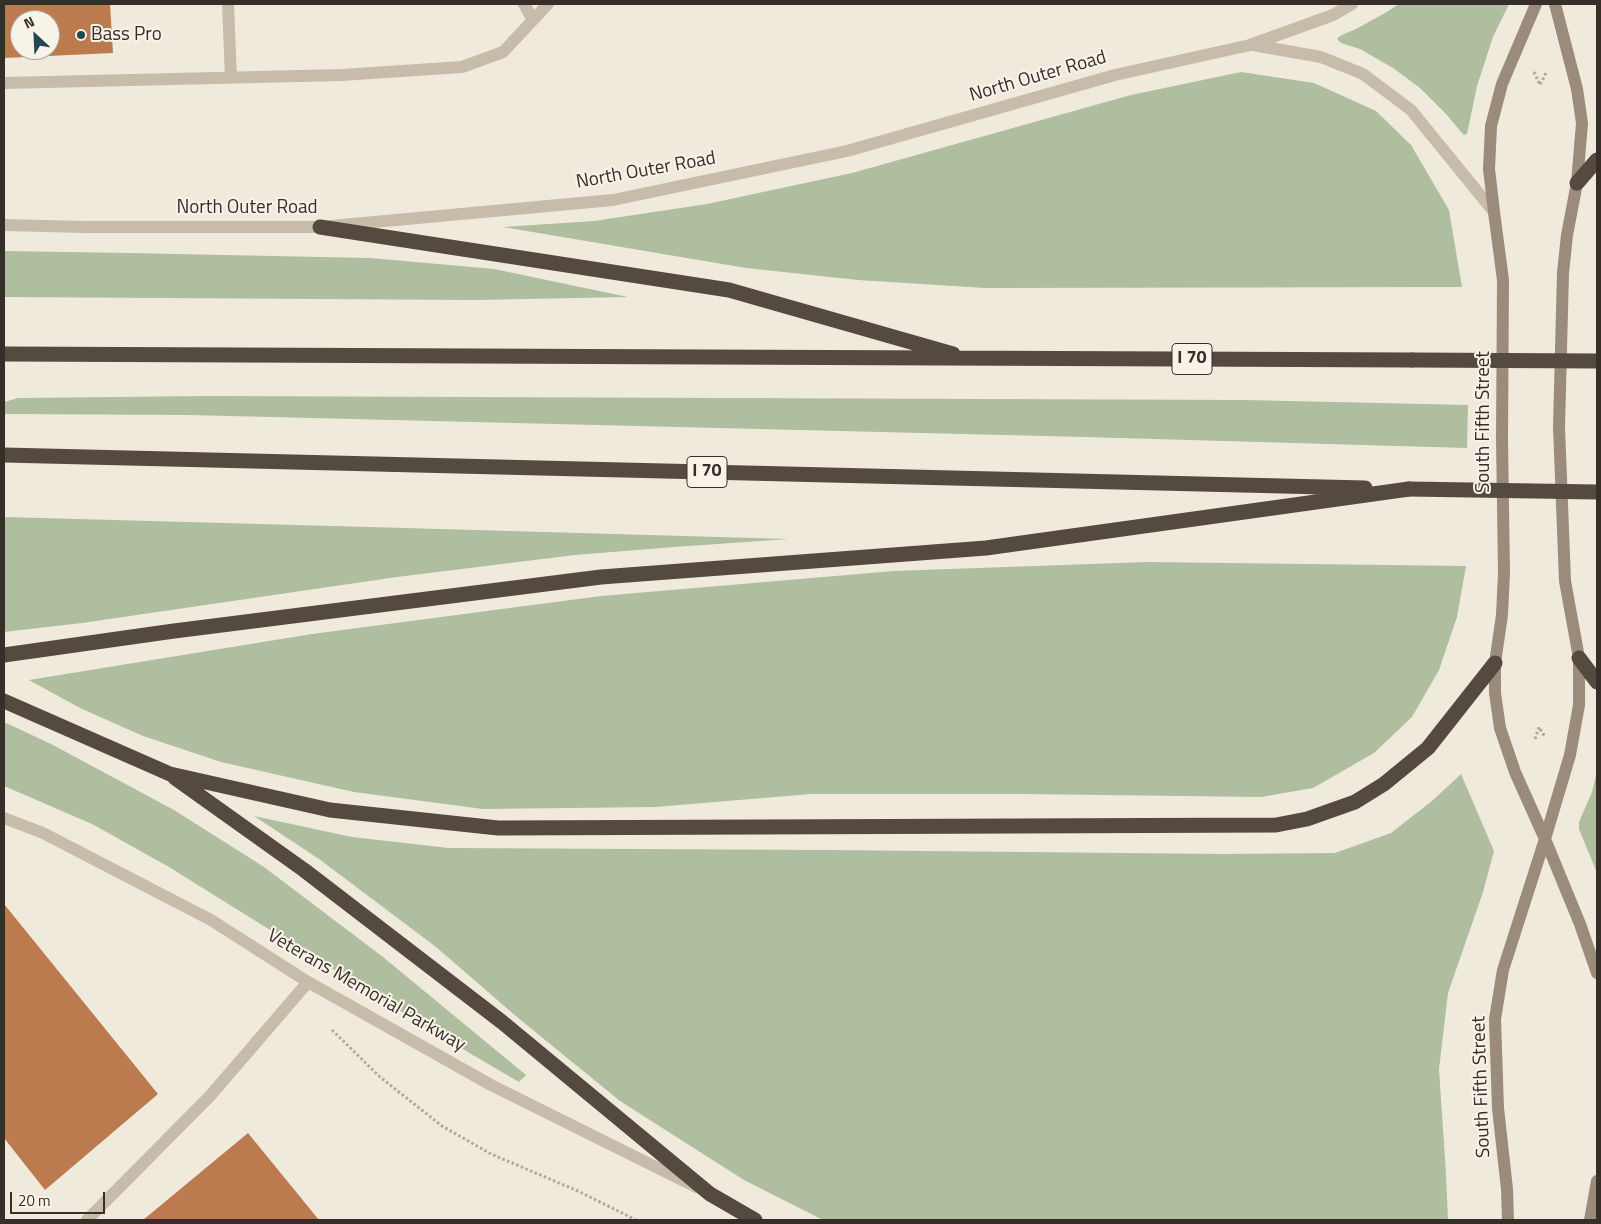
<!DOCTYPE html>
<style>
body{margin:0}
#map{position:relative;width:1601px;height:1224px;overflow:hidden;background:#f0eadd;font-family:"Titillium Web",sans-serif}
canvas{display:block}
.frame{position:absolute;inset:0;border:5px solid #352e29;pointer-events:none}
.north{position:absolute;left:10px;top:10px;width:50px;height:50px;box-sizing:border-box;background:#f8f3e8;border:1px solid #aaa49c;border-radius:50%;rotate:335deg;font-size:14px;font-weight:700;line-height:20px;text-align:center;color:#352e29}
.north::after{content:'';display:block;margin:auto;width:18px;height:22px;background:#224853;clip-path:polygon(50% 0,100% 100%,50% 72%,0 100%)}
.scale{position:absolute;left:10px;top:1192px;width:95px;height:22px;box-sizing:border-box;border:2px solid #352e29;border-top:0;padding-left:6px;font-size:15px;line-height:18px;white-space:nowrap;color:#352e29;-webkit-text-stroke:4px #f8f3e8;paint-order:stroke}
</style>
<div id="map">
<canvas width="1601" height="1224"></canvas>
<div class="frame"></div>
<div class="north">N</div>
<div class="scale">20 m</div>
</div>
<script>
const c = document.querySelector('canvas').getContext('2d');
c.lineJoin = 'round';
function fill(path, color) {
  c.fillStyle = color;
  c.fill(path, 'evenodd');
}
function toPath(rows) {
  const path = new Path2D();
  for (const r of rows) {
    path.moveTo(r[0], r[1]);
    for (let i = 2; i < r.length; i += 2) path.lineTo(r[i], r[i + 1]);
  }
  return path;
}
function stroke(path, color, width, dash) {
  c.strokeStyle = color;
  c.lineWidth = width;
  c.lineCap = dash ? 'butt' : 'round';
  c.setLineDash(dash || []);
  c.stroke(path);
}
function drawText(font, color, halo, rows, align = 'center') {
  c.font = font + ' "Titillium Web",sans-serif';
  c.lineWidth = 4;
  c.setLineDash([]);
  c.textBaseline = 'middle';
  c.strokeStyle = halo;
  c.fillStyle = color;
  for (const [text, x, y, turn = 0] of rows) {
    c.save();
    c.translate(x, y);
    c.rotate((+turn || 0) * Math.PI / 180);
    c.textAlign = isNaN(turn) ? turn : align;
    if (halo) c.strokeText(text, 0, 0);
    c.fillText(text, 0, 0);
    c.restore();
  }
}
fill(toPath([
 [1399,4,1509,4,1493,37,1477,86,1467,134,1464,135,1462,133,1446,114,1420,88,1393,68,1360,49,1341,43,1337,39,1340,36,1358,28,1385,13],
 [1241,72,1314,83,1376,111,1411,145,1449,210,1462,287,985,288,858,280,746,268,503,227,594,221,707,204,852,173,1131,95],
 [4,251,129,253,370,258,494,269,628,297,476,300,4,297],
 [210,396,1245,400,1468,405,1467,448,1085,437,189,415,4,414,4,402,18,398],
 [4,517,370,527,789,539,674,547,575,555,397,577,82,623,4,632],
 [1147,562,1466,566,1457,617,1439,670,1412,717,1374,753,1313,788,1261,797,1023,794,811,794,655,807,483,809,354,792,221,762,143,736,80,708,29,680,312,634,601,596,894,571],
 [4,722,51,744,174,810,264,867,383,957,526,1075,519,1082,437,1034,169,867,92,824,4,786],
 [1597,771,1597,873,1579,829,1579,822,1592,792],
 [1461,774,1494,851,1483,892,1448,993,1439,1069,1446,1174,1448,1220,823,1220,744,1180,620,1101,517,1017,436,947,319,859,254,816,352,837,449,848,827,850,1223,854,1335,853,1391,833,1432,801]
]), '#aebe9e');
fill(toPath([
 [4,4,110,4,113,53,4,58],
 [20,20,50,20,50,50,20,50],
 [4,904,158,1094,45,1190,4,1138],
 [248,1133,319,1220,143,1220]
]), '#bc7a4f');
stroke(toPath([
 [1534,72,1540,85,1546,73],
 [1535,739,1539,727,1545,737],
 [332,1030,380,1077,442,1126,491,1154,578,1191,636,1220]
]), '#b3a694', 3, [2.5, 2.5]);
stroke(toPath([
 [228,4,231,78],
 [524,4,533,20],
 [4,83,342,75,462,67,503,52,548,4],
 [87,1220,210,1096,308,982]
]), '#c7bca9', 12);
stroke(toPath([
 [4,818,43,833,211,920,308,982,491,1085,696,1187]
]), '#c7bca9', 12);
stroke(toPath([
 [1253,45,1321,57,1363,74,1411,110,1494,212],
 [4,225,85,227,320,227,613,200,847,151,1115,75,1250,45,1333,15,1352,4]
]), '#c7bca9', 12);
stroke(toPath([
 [1536,4,1502,84,1491,126,1489,169,1494,212,1503,280,1502,439,1504,573,1502,615,1495,663,1495,693,1500,728,1515,772,1545,839,1580,924,1597,973],
 [1508,1220,1507,1189,1498,1108,1495,1019,1503,970,1545,839,1570,755,1579,705,1579,658,1565,581,1559,427,1563,273,1567,235,1577,183,1582,123,1577,89,1555,4],
 [1590,1220,1597,1181]
]), '#9a8b7b', 12);
stroke(toPath([
 [1577,183,1597,160],
 [320,227,729,290,953,354],
 [4,354,1412,360],
 [4,455,1365,488],
 [4,655,174,631,601,577,986,548,1409,489],
 [1579,658,1597,682],
 [4,701,170,774,330,810,498,828,1276,825,1307,819,1355,802,1384,784,1428,748,1495,663],
 [175,778,304,870,502,1022,710,1194,755,1220]
]), '#554a40', 15);
stroke(toPath([
 [1412,360,1597,361],
 [1409,489,1597,492]
]), '#554a40', 15);
for (const [x, y, r, color] of [
 [81,35,5,"#224853"]
]) {
  const dot = new Path2D();
  dot.arc(x, y, r, 0, 2 * Math.PI);
  c.fillStyle = color;
  c.fill(dot);
  stroke(dot, '#f8f3e8', 2);
}
for (const [x, y, w] of [
 [1192,359,40],
 [707,472,40]
]) {
  const box = new Path2D();
  box.roundRect(x - w / 2, y - 15.5, w, 31, 4);
  c.fillStyle = '#f8f3e8';
  c.fill(box);
  stroke(box, '#352e29', 1);
}
drawText('bold 18px', '#352e29', null, [
 ["I 70",1192,359],
 ["I 70",707,472]
]);
drawText('19px', '#352e29', '#f8f3e8', [
 ["Bass Pro",91,35]
], 'left');
drawText('19px', '#352e29', '#f8f3e8', [
 ["North Outer Road",1038,77,-16],
 ["North Outer Road",646,171,-10],
 ["North Outer Road",247,208],
 ["South Fifth Street",1484,422,-90],
 ["Veterans Memorial Parkway",366,991,30],
 ["South Fifth Street",1482,1087,-92]
]);
</script>
